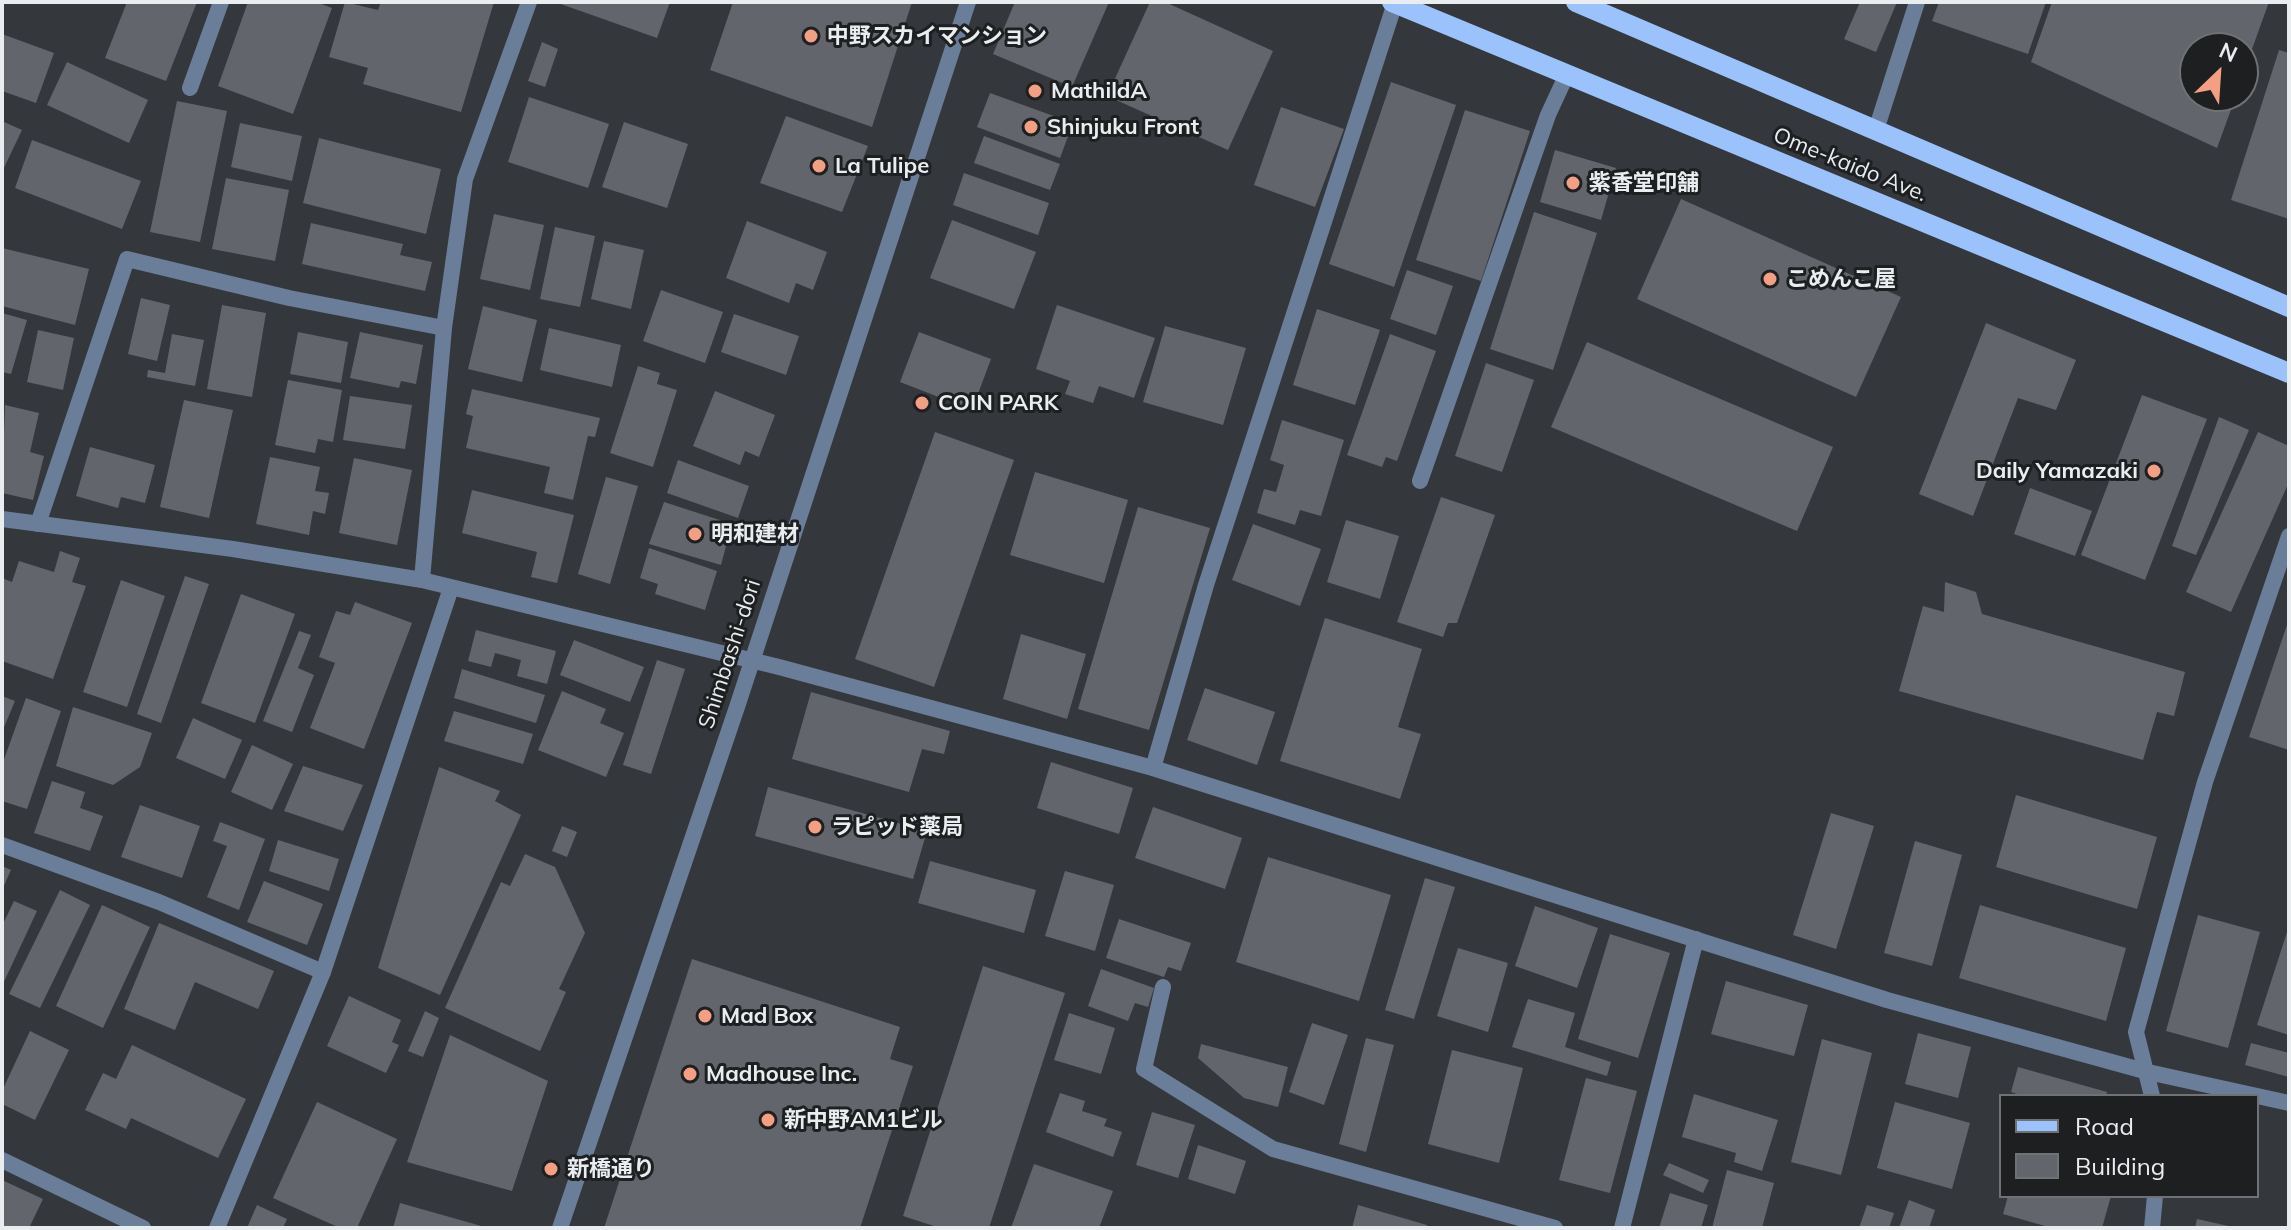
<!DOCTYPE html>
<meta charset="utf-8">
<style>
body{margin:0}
#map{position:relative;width:2291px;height:1230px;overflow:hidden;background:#34373c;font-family:Mulish,sans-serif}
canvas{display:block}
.frame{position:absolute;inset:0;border:4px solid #eaedf0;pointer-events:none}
.legend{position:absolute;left:1999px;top:1094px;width:260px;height:104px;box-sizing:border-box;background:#1d1f21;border:2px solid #6f7174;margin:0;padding:10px 14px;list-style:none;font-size:24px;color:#eaedf0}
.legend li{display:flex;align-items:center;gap:16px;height:40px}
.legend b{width:40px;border:2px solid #6f7174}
.north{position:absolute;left:2179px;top:32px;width:80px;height:80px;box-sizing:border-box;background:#1d1f21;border:2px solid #6f7174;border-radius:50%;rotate:25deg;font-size:22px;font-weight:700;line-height:32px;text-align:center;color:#eaedf0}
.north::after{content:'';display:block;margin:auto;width:28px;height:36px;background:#f39f84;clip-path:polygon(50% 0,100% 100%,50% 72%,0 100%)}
</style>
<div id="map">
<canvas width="2291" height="1230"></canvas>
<div class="frame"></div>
<ul class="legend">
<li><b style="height:10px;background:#9bc2fb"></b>Road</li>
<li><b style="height:22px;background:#62666c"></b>Building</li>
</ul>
<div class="north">N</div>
</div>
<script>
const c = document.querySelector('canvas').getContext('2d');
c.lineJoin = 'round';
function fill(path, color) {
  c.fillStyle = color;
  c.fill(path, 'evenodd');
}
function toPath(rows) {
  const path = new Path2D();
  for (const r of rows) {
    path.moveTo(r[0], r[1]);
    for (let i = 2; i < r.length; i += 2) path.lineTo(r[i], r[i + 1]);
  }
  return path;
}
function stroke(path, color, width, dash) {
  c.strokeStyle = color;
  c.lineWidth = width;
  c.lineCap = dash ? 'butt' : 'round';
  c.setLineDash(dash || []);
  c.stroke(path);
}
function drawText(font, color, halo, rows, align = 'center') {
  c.font = font + ' Mulish,"Noto Sans JP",sans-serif';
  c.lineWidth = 6;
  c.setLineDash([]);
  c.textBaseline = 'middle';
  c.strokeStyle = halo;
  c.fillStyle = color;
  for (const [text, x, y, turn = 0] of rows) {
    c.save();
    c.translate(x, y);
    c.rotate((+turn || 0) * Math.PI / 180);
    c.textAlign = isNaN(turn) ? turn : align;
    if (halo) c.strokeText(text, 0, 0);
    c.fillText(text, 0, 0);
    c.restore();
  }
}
fill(toPath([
 [127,2,197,2,166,81,105,58],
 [248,2,316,2,332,8,293,114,218,86],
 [345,2,378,10,381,2,494,2,461,112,363,84,368,68,329,57],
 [555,2,670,2,657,38],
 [733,2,912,2,872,127,710,70],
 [1015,2,1109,2,1072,87,993,54],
 [1150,2,1165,2,1273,51,1228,150,1107,96],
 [1860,2,1897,2,1876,52,1844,39],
 [1939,2,2046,2,2028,54,1932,21],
 [2052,2,2269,2,2243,74,2243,48,2195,48,2195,96,2236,96,2217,148,2031,62],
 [2,34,54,53,36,103,2,91],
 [542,42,558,49,545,87,528,81],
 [2279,50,2289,53,2289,219,2231,200],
 [67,62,148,100,129,143,47,105],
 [1391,82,1456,105,1394,287,1329,264],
 [990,93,1073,123,1060,158,977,127],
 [529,97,609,124,588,188,508,162],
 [177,101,227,111,200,242,150,232],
 [1281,107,1344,129,1315,207,1254,185],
 [1465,110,1530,131,1481,281,1416,260],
 [786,116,868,146,842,212,760,183],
 [2,121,22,130,2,172],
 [624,122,688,144,667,208,602,187],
 [240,123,302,136,292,181,231,167],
 [984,136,1060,164,1050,190,974,163],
 [319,138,441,169,426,234,303,203],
 [32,140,141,181,122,229,15,188],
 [1555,150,1616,168,1601,220,1540,202],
 [964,173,1049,203,1038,235,953,205],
 [226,178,289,190,275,261,212,249],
 [1681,199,1901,297,1856,397,1637,299],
 [1534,212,1597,233,1553,370,1490,349],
 [494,214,544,225,530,290,480,279],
 [952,220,1036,252,1014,309,930,278],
 [747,221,827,252,813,290,796,283,789,303,726,278],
 [311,223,403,244,400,255,432,262,425,291,302,264],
 [555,227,595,236,580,307,540,299],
 [604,241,644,250,631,309,591,299],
 [2,248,89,269,75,325,2,306],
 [1407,270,1453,286,1436,335,1390,319],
 [661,290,723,312,705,363,643,341],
 [141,298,170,305,157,361,128,354],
 [222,305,266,313,252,397,207,389],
 [1057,305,1155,338,1134,398,1099,386,1093,403,1065,394,1070,381,1036,369],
 [483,306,537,320,522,382,468,369],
 [1317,309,1380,330,1355,405,1293,385],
 [2,313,27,320,11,374,2,372],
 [734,314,799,336,786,375,721,352],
 [1986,323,2076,360,2056,410,2018,398,1973,516,1919,494],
 [1165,326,1246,348,1223,425,1143,402],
 [549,328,621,345,612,387,540,370],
 [38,330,74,338,63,390,27,382],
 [298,332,348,342,341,383,290,374],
 [360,332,423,345,416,384,401,381,399,388,350,378],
 [919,332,991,359,972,410,900,382],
 [172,334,204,340,195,386,147,377,148,370,165,373],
 [1390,334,1436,351,1397,461,1386,457,1382,467,1347,455],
 [1587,342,1833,447,1797,531,1551,427],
 [1486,363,1534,380,1502,472,1455,456],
 [638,366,660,373,657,384,677,390,653,467,610,453],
 [288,380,342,390,333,442,318,439,315,453,275,445],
 [472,389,600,418,595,437,588,436,573,500,544,493,550,467,466,448,473,416,466,414],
 [715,391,775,415,759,457,745,451,740,465,693,446],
 [2142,395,2207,419,2145,580,2081,555],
 [350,396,412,405,405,449,343,440],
 [184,400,233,410,209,518,160,507],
 [5,405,39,413,30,452,44,456,33,500,2,493],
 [2219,417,2249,430,2196,555,2172,546],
 [1282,420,1344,440,1321,516,1300,510,1295,525,1257,513,1264,489,1276,492,1284,465,1270,460],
 [935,432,1014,460,934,687,855,659],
 [2258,432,2289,446,2289,482,2231,612,2186,592],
 [90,447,155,465,145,503,121,497,118,508,76,496],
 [270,457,320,467,315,491,329,493,325,514,313,511,309,535,256,524],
 [354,458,412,470,397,545,339,533],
 [678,460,749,486,738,518,667,493],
 [1035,472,1128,500,1104,583,1010,555],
 [606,477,638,486,610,584,578,574],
 [2030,488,2092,511,2075,556,2014,534],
 [472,490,574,515,557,583,531,577,537,552,462,533],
 [1441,497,1495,515,1457,623,1448,623,1443,637,1397,622],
 [664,502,732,524,721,565,649,544],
 [1138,507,1210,528,1149,730,1078,709],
 [1346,520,1399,536,1380,599,1327,582],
 [1253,524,1321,549,1300,606,1232,580],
 [649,548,717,571,705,610,655,594,658,584,640,578],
 [60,551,80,558,72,582,86,586,53,679,2,661,2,578,12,582,19,561,54,572],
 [185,576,209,584,161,723,137,714],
 [121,580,165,596,127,707,83,692],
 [1945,582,1976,592,1982,614,2185,672,2174,716,2157,712,2143,760,1899,691,1923,606,1944,612],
 [241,594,295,614,255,723,201,703],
 [355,602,412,623,364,749,310,728,335,663,319,657,336,611,350,615],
 [1325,618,1422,649,1398,727,1421,734,1400,799,1280,761],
 [2289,619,2289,750,2249,737],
 [476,630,556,651,547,684,517,676,521,660,495,653,491,667,468,661],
 [299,631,311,635,298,668,314,675,292,732,263,721],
 [1021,634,1086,654,1067,719,1003,699],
 [574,640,644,667,630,702,560,675],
 [657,660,685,669,651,774,623,765],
 [462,669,545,695,536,723,454,698],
 [1205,688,1275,712,1257,765,1187,740],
 [562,691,606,709,600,723,624,733,606,777,538,750],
 [811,692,950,731,944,754,922,749,909,792,792,759],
 [2,696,15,701,2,732],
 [26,698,61,711,27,809,2,801,2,765],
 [73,707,152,733,140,767,113,785,56,766],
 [454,711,533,734,523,764,444,741],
 [193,718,242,740,225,779,176,758],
 [252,745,293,764,272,810,231,792],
 [1051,762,1133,788,1119,834,1037,808],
 [303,766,363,785,343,831,284,811],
 [439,767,500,791,495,801,521,815,440,995,378,968],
 [52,781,85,792,80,808,103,816,90,851,34,833],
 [768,787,927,831,913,879,755,836],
 [2016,795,2157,837,2137,909,1996,867],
 [140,805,200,826,182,878,121,857],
 [1153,807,1242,838,1225,889,1135,858],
 [1831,813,1874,826,1836,949,1793,935],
 [220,822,265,839,239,910,207,897,227,846,213,841],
 [562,826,577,832,567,857,552,851],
 [278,840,339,859,329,891,269,871],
 [1915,841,1962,855,1932,966,1884,953],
 [525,854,555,867,585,933,559,989,566,992,540,1051,445,1008,501,882,510,886],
 [1268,857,1391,895,1359,1001,1236,962],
 [930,861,1036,890,1024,933,918,903],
 [2,866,11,870,2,890],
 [1065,871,1114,885,1095,951,1045,936],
 [1425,878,1455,887,1414,1019,1385,1010],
 [264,881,323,904,307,945,247,922],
 [60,890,90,905,40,1008,9,994],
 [14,901,37,911,2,986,2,926],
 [102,905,150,927,103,1028,56,1006],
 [1980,905,2126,948,2106,1021,1959,978],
 [1535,906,1598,928,1577,988,1515,966],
 [2198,915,2260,932,2228,1048,2166,1031],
 [1119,919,1191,943,1181,971,1168,967,1164,977,1106,958],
 [159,923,274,971,258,1009,195,982,175,1030,124,1009],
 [2288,929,2289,929,2289,1035,2257,1025],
 [1610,934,1670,953,1638,1058,1578,1039],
 [1458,948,1508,963,1488,1032,1437,1016],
 [692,959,900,1027,890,1059,913,1066,860,1228,604,1228],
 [983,966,1065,993,989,1228,940,1228,903,1216],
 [1101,969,1154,988,1148,1007,1135,1003,1128,1021,1088,1006],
 [1726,981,1808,1005,1794,1056,1711,1034],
 [349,996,401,1020,392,1042,399,1045,386,1073,327,1046],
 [1528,999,1575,1013,1565,1047,1611,1062,1607,1076,1512,1047],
 [425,1011,439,1018,423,1057,408,1051],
 [1069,1013,1115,1028,1101,1074,1054,1060],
 [1312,1023,1348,1035,1324,1105,1289,1092],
 [30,1031,69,1050,35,1120,2,1104,2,1091],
 [1918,1033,1971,1047,1958,1098,1905,1084],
 [450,1035,548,1081,512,1191,407,1162],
 [1366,1038,1394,1045,1366,1152,1339,1144],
 [1822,1039,1872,1053,1841,1175,1791,1162],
 [2251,1043,2289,1053,2289,1077,2245,1065],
 [1201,1044,1288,1067,1278,1107,1244,1098,1198,1058],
 [132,1045,246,1099,218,1158,131,1118,126,1129,85,1110,103,1073,116,1079],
 [1452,1050,1523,1068,1499,1163,1428,1144],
 [2018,1067,2107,1092,2106,1096,2023,1096,2011,1092],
 [1586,1078,1637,1091,1610,1193,1559,1180],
 [1060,1093,1085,1101,1082,1111,1107,1119,1104,1126,1122,1132,1113,1157,1046,1132],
 [1694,1094,1778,1120,1762,1171,1734,1162,1736,1153,1682,1137],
 [317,1102,397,1139,357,1228,340,1228,273,1198],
 [1895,1102,1970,1123,1952,1189,1877,1168],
 [1152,1112,1195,1125,1178,1178,1136,1165],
 [1198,1145,1246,1161,1235,1194,1188,1179],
 [1669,1163,1709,1180,1703,1193,1663,1175],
 [1034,1164,1113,1191,1099,1228,1011,1228],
 [1727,1170,1774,1183,1762,1228,1712,1228],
 [2,1180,43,1199,29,1228,2,1228],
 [1670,1193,1708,1205,1701,1228,1659,1228],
 [2008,1196,2111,1196,2102,1228,2052,1228,2003,1214],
 [1909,1200,1935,1210,1929,1228,1899,1228],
 [400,1203,485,1227,485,1228,393,1228],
 [257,1205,287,1219,283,1228,247,1228],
 [1358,1205,1427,1225,1426,1228,1352,1228],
 [1867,1205,1894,1213,1889,1228,1859,1228],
 [2197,1219,2233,1227,2232,1228,2195,1228]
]), '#62666c');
stroke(toPath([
 [190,88,221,2],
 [1876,130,1917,2],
 [1420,481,1548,115,1567,74],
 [38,524,127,259,289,298,444,328],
 [1153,768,1206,585,1395,3],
 [2,845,159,902,323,972],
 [1163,987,1144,1069,1273,1149,1555,1228],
 [2,1160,143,1228],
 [1622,1228,1696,939]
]), '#6a7d99', 16);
stroke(toPath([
 [2,519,233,549,422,580,779,667,1153,768,1887,1000,2148,1072,2289,1103],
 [422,580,444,328,465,179,529,2],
 [2152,1096,2136,1032,2205,782,2289,536],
 [217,1228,323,972,451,588],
 [2152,1228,2155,1196]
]), '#6a7d99', 16);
stroke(toPath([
 [560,1228,737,707,968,2]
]), '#6a7d99', 16);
stroke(toPath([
 [1392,2,2289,373],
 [1576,2,2289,307]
]), '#9bc2fb', 20);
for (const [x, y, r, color] of [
 [811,36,8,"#f39f84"],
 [1035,91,8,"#f39f84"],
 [1031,127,8,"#f39f84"],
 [819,166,8,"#f39f84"],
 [1573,183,8,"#f39f84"],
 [1770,279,8,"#f39f84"],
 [922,403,8,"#f39f84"],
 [2154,471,8,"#f39f84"],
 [695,534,8,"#f39f84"],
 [815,827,8,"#f39f84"],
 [705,1016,8,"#f39f84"],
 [690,1074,8,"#f39f84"],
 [768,1120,8,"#f39f84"],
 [551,1169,8,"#f39f84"]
]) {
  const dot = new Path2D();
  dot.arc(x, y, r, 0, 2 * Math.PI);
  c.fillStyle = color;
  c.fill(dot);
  stroke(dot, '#1d1f21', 3);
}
drawText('bold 22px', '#eaedf0', '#1d1f21', [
 ["中野スカイマンション",827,36],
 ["MathildA",1051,91],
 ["Shinjuku Front",1047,127],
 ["La Tulipe",835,166],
 ["紫香堂印舗",1589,183],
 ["こめんこ屋",1786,279],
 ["COIN PARK",938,403],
 ["Daily Yamazaki",2138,471,"right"],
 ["明和建材",711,534],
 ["ラピッド薬局",831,827],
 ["Mad Box",721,1016],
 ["Madhouse Inc.",706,1074],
 ["新中野AM1ビル",784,1120],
 ["新橋通り",567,1169]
], 'left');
drawText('22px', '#eaedf0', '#1d1f21', [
 ["Ome-kaido Ave.",1850,165,22],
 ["Shimbashi-dori",730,654,-72]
]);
</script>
